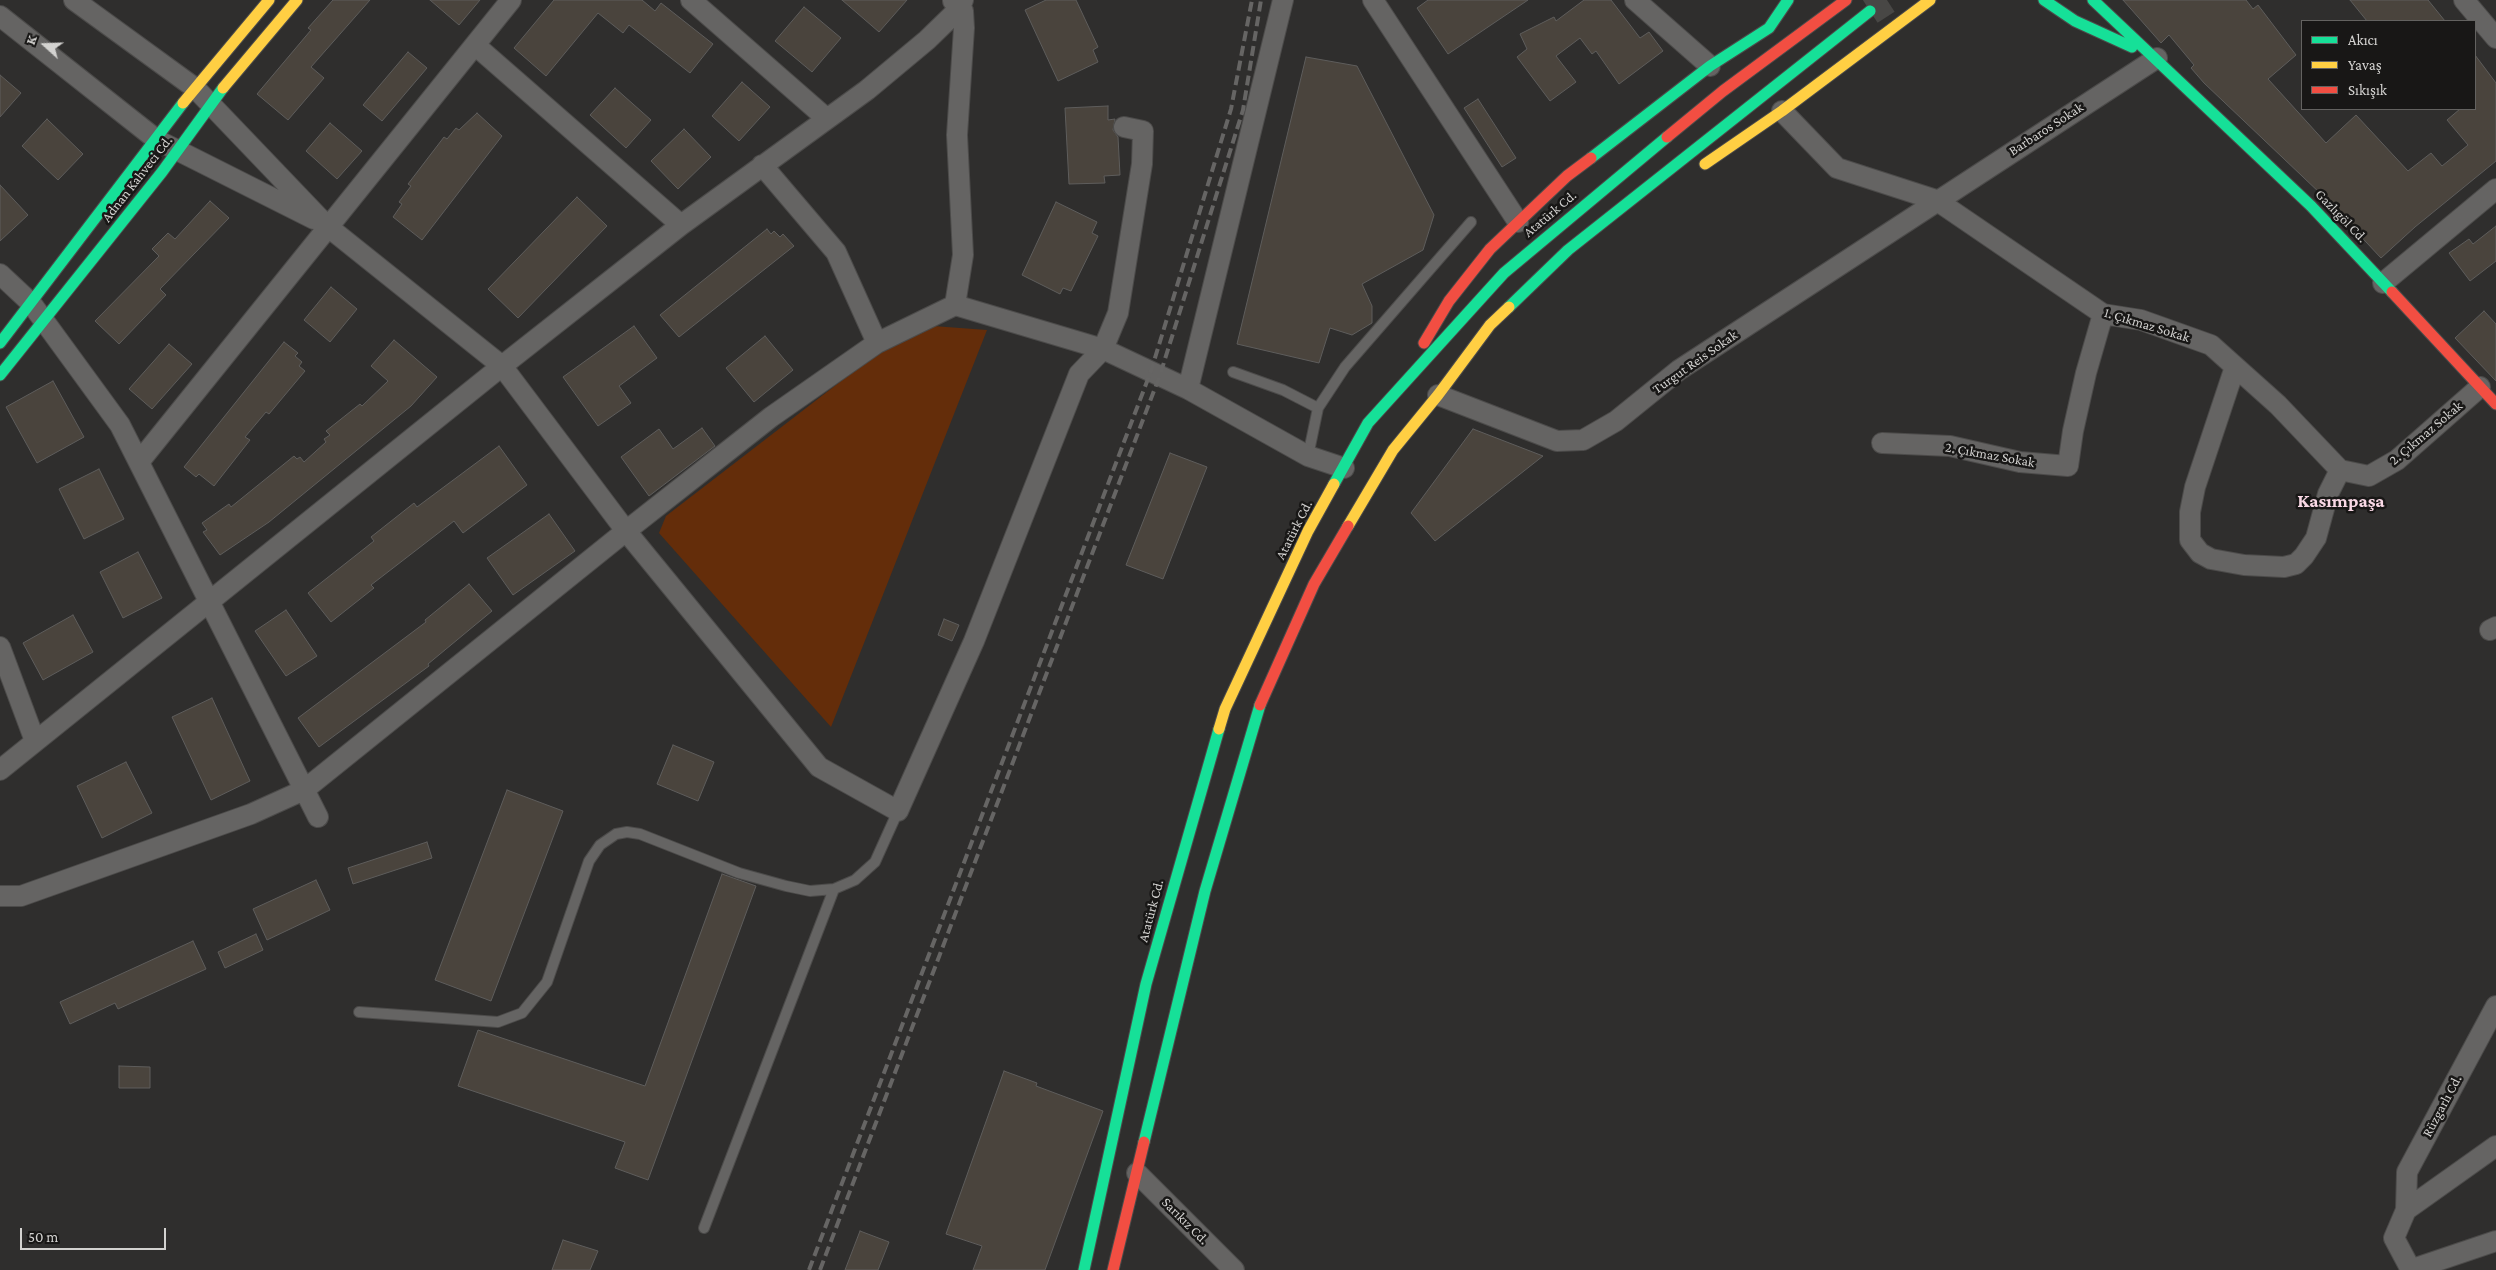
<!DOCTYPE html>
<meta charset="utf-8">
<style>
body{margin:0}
#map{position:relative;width:2496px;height:1270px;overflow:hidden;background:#2f2e2d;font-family:"Crimson Pro",serif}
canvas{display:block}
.legend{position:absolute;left:2301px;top:20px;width:175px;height:90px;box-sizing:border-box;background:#181716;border:1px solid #636260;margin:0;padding:6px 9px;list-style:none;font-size:15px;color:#d3d2d0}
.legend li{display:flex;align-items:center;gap:10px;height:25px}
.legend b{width:25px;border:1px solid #636260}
.north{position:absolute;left:20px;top:20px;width:50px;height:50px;-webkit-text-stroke:4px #181716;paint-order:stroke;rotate:290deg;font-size:14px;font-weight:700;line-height:20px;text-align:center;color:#d3d2d0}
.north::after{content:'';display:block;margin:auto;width:18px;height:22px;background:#d3d2d0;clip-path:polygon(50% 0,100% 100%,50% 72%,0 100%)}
.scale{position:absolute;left:20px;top:1228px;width:146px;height:22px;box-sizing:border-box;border:2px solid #d3d2d0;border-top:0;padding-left:6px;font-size:15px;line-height:18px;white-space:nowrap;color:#d3d2d0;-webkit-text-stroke:4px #181716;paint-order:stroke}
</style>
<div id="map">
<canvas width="2496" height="1270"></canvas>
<ul class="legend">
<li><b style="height:6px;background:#16e098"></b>Akıcı</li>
<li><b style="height:6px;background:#ffcf43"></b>Yavaş</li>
<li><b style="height:6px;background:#f24e42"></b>Sıkışık</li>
</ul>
<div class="north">K</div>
<div class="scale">50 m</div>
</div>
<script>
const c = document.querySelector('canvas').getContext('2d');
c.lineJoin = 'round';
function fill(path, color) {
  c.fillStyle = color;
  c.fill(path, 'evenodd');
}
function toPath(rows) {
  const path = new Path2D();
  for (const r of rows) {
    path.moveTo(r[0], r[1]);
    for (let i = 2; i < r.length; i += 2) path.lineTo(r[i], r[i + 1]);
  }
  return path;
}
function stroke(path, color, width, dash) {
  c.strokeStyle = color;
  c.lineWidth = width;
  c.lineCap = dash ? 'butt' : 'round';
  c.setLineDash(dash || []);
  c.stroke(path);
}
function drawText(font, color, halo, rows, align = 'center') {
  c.font = font + ' "Crimson Pro",serif';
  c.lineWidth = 5;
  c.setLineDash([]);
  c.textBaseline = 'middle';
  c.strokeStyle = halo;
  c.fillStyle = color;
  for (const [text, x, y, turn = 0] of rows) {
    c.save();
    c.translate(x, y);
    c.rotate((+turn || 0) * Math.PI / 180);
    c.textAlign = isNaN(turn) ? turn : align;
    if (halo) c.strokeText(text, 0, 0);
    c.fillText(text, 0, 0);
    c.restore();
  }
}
fill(toPath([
 [933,326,987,330,831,727,659,533,666,516,884,348]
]), '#642d0a');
const building = toPath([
 [333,0,370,0,311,67,324,78,288,120,257,94,311,30,308,28,333,0],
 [430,0,480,0,459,25,430,0],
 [554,0,642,0,655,11,661,3,713,44,690,73,629,25,623,33,598,13,546,76,514,48,554,0],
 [842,0,907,0,879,32,842,0],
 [1046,0,1076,0,1098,47,1093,50,1098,62,1058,81,1025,10,1046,0],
 [1428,0,1528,0,1448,54,1417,8,1428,0],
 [1584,0,1611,0,1640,38,1649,32,1663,51,1619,84,1596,51,1592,54,1580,38,1556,56,1576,82,1550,101,1517,57,1527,49,1520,34,1554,17,1556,21,1584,0],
 [2123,0,2246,0,2253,9,2258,5,2296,55,2268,79,2326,143,2356,115,2408,171,2431,153,2442,166,2468,145,2447,120,2460,109,2475,109,2475,55,2496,83,2496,161,2415,227,2381,258,2322,195,2204,83,2191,68,2194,65,2169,35,2161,43,2123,0],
 [2350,0,2428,0,2445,21,2367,21,2350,0],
 [804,7,841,38,812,72,775,41,804,7],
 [408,52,427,68,382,121,363,105,408,52],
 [1306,57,1357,66,1434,215,1423,250,1362,284,1372,306,1372,323,1352,335,1330,328,1319,363,1237,344,1306,57],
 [0,75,21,93,0,117,0,75],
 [742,82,770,107,739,141,712,116,742,82],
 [615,88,651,120,626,148,590,115,615,88],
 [1478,99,1516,158,1502,167,1464,108,1478,99],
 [1108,106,1108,120,1115,119,1113,130,1118,137,1120,175,1104,176,1105,183,1069,184,1065,108,1108,106],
 [477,113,502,136,422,240,393,217,402,204,399,202,411,186,408,184,444,137,447,139,456,128,459,130,477,113],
 [47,119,83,154,58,180,22,146,47,119],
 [330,123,362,151,337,179,306,151,330,123],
 [684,129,711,157,678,189,651,161,684,129],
 [0,185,28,215,0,241,0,185],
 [577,197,607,226,518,318,488,289,577,197],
 [210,201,229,218,160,289,166,295,119,344,95,321,159,256,152,249,168,233,175,239,210,201],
 [1056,202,1097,222,1092,233,1098,236,1071,291,1063,288,1060,294,1022,275,1056,202],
 [2496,226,2496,261,2470,281,2449,253,2469,239,2473,244,2496,226],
 [767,229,771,234,774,231,780,237,783,234,794,246,679,337,660,315,767,229],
 [331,287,357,309,330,342,304,320,331,287],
 [2484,311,2496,324,2496,381,2455,338,2484,311],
 [634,326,657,358,619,386,631,403,598,426,563,377,634,326],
 [765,336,793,370,754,402,726,368,765,336],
 [394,340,437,377,411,406,269,522,220,555,203,532,207,530,202,523,229,504,231,507,294,456,297,459,300,457,304,462,326,442,324,439,330,435,326,431,360,404,362,406,388,381,371,366,394,340],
 [284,342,298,353,295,356,302,362,299,366,305,371,269,414,266,412,245,437,250,440,214,486,199,474,196,477,184,467,284,342],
 [169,344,192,364,152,409,129,389,169,344],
 [53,381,84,437,37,463,6,407,53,381],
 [702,428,715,446,649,496,621,457,659,429,673,449,702,428],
 [1473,429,1543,456,1435,541,1411,513,1473,429],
 [499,446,527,485,463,533,454,521,371,585,374,588,331,622,308,593,374,541,371,537,414,503,417,507,499,446],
 [1170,453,1207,467,1163,579,1126,565,1170,453],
 [99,469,124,519,84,539,59,489,99,469],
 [549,514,575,551,513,595,487,558,549,514],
 [138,552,162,598,123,618,100,572,138,552],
 [469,584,492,611,428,664,429,666,319,747,298,718,426,622,425,620,469,584],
 [286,610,317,656,286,676,255,631,286,610],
 [73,615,93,652,43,680,23,643,73,615],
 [944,619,959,625,952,641,938,635,944,619],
 [212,698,250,781,211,800,172,717,212,698],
 [673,745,714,762,698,801,657,784,673,745],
 [126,762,152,813,102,838,77,786,126,762],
 [507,790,563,811,491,1001,435,980,507,790],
 [427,842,432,858,353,884,348,868,427,842],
 [722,874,756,886,648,1180,615,1168,625,1142,458,1086,478,1030,645,1086,722,874],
 [316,880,330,910,267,940,253,909,316,880],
 [256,934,263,950,225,968,218,952,256,934],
 [193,941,206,969,118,1009,115,1003,70,1024,60,1002,193,941],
 [119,1066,150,1067,150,1088,119,1088,119,1066],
 [1004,1071,1037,1083,1036,1086,1103,1111,1045,1270,973,1270,982,1246,946,1234,1004,1071],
 [860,1231,889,1242,878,1270,845,1270,860,1231],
 [563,1240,598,1251,590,1270,552,1270,563,1240]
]);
fill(building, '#4a443d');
stroke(building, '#5e5d5c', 1);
stroke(toPath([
 [1870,11,1887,0]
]), '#484745', 28, [28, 14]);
const lane = toPath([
 [1233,372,1283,390,1318,408],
 [1308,456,1318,408,1345,367,1471,222],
 [359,1012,498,1022,522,1013,547,982,589,861,600,845,616,834,627,832,640,834,739,873,786,886,810,891,834,889,855,880,875,862,898,811],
 [704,1228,834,889]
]);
const street = toPath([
 [74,0,195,88,327,226,502,366,626,531,819,767,898,811,974,641,1079,374,1103,349,1188,389,1308,456,1344,468],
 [691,0,826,118],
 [1373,0,1518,222],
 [1635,0,1710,66],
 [2464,0,2496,38],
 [953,1,963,11,964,28,957,135,963,255,955,305],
 [0,16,157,140,314,219],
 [475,45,681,225],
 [1782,111,1837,168,1936,200,2103,314,2141,320,2211,345,2278,405,2340,470],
 [0,274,31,303,120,425,318,817],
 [2383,283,2496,189],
 [877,343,955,305,1103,349,1118,313,1142,164,1143,131,1124,127],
 [2235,367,2195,487,2190,512,2190,540,2200,553,2211,559,2244,565,2284,567,2296,564,2304,556,2316,538,2328,494,2340,470],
 [1188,389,1283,0],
 [1438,395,1557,441,1583,440,1616,421,1679,370,2157,58],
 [1882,443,1950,446,2020,462,2068,466,2073,431,2086,373,2103,314],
 [139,462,511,0],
 [2340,470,2369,476,2397,460,2480,387],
 [2490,630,2496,627],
 [0,647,35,741],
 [0,770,502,366,681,225,867,90,927,40,960,8,963,0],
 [0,896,21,896,251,814,304,790,626,531,771,417,877,343,836,252,762,165],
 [1137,1173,1234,1270],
 [2406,1210,2407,1172,2496,1006],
 [2410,1270,2496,1241],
 [2411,1270,2394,1238,2406,1210,2496,1146]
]);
const fast = toPath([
 [2044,0,2075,21,2132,47],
 [2093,0,2311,206,2392,292],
 [1591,158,1710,66,1769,28,1788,0],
 [1509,307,1568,250,1870,11],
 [0,343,183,103],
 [0,375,162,172,223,88],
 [1334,484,1368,423,1504,273,1667,137],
 [1144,1142,1205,891,1260,705],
 [1084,1270,1146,984,1219,729]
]);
const slow = toPath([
 [223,88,297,0],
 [183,103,269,0],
 [1705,164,1782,111,1930,0],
 [1348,526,1393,450,1438,395,1490,325,1509,307],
 [1219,729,1225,709,1308,531,1334,484]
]);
const jam = toPath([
 [1667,137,1723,91,1846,0],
 [2392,292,2496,404],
 [1424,343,1449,301,1490,249,1567,176,1591,158],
 [1260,705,1314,584,1348,526],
 [1113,1270,1144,1142]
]);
stroke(lane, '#4c4b4a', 12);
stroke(street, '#4c4b4a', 22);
stroke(fast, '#4c4b4a', 13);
stroke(slow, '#4c4b4a', 13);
stroke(jam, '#4c4b4a', 13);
stroke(lane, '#656463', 10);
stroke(street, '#656463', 20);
stroke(fast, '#16e098', 11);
stroke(slow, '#ffcf43', 11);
stroke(jam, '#f24e42', 11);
stroke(toPath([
 [809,1270,1151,371,1231,109,1252,0],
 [820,1270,1160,375,1243,110,1261,0]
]), '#666564', 4, [10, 5]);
drawText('14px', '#d3d2d0', '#181716', [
 ["Barbaros Sokak",2046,129,-33],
 ["Adnan Kahveci Cd.",137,179,-52],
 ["Atatürk Cd.",1550,214,-40],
 ["Gazlıgöl Cd.",2341,216,46],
 ["1. Çıkmaz Sokak",2147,325,17],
 ["Turgut Reis Sokak",1695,362,-35],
 ["2. Çıkmaz Sokak",2426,433,-40],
 ["2. Çıkmaz Sokak",1990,455,10],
 ["Atatürk Cd.",1294,530,-63],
 ["Atatürk Cd.",1151,911,-75],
 ["Rüzgarlı Cd.",2442,1106,-62],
 ["Sarıkız Cd.",1185,1221,45]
]);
drawText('bold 19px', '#f9d8e5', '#181716', [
 ["Kasımpaşa",2341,501]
]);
</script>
